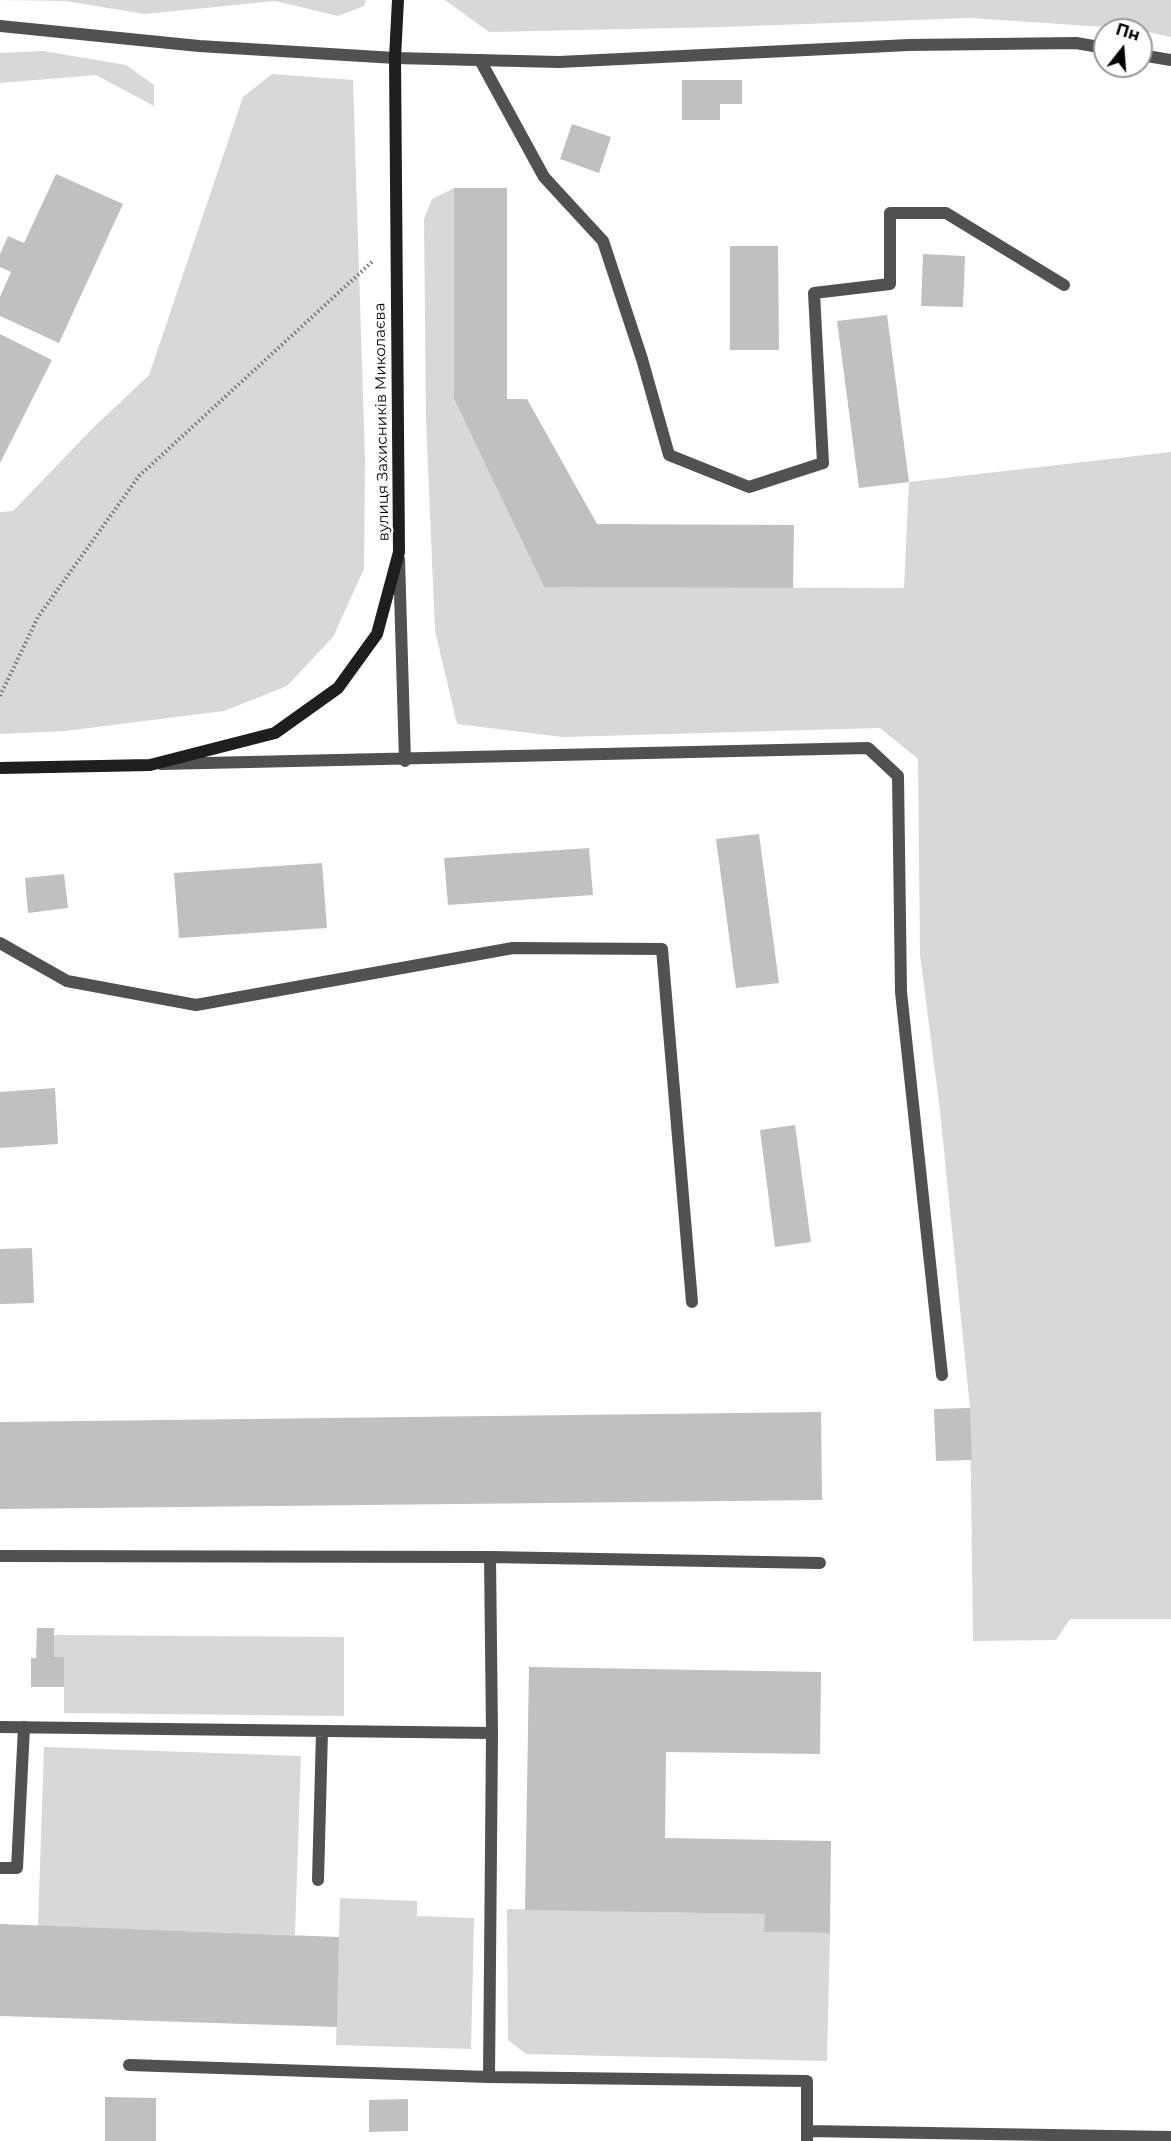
<!DOCTYPE html>
<meta charset="utf-8">
<style>
body{margin:0}
#map{position:relative;width:1171px;height:2141px;overflow:hidden;background:#fff;font-family:Montserrat,sans-serif}
canvas{display:block}
.north{position:absolute;left:1093px;top:18px;width:60px;height:60px;box-sizing:border-box;background:#fff;border:2px solid #999;border-radius:50%;rotate:17deg;font-size:16px;font-weight:700;line-height:24px;text-align:center;color:#000}
.north::after{content:'';display:block;margin:auto;width:21px;height:27px;background:#000;clip-path:polygon(50% 0,100% 100%,50% 72%,0 100%)}
</style>
<div id="map">
<canvas width="1171" height="2141"></canvas>
<div class="north">Пн</div>
</div>
<script>
const c = document.querySelector('canvas').getContext('2d');
c.lineJoin = 'round';
function fill(path, color) {
  c.fillStyle = color;
  c.fill(path, 'evenodd');
}
function toPath(rows) {
  const path = new Path2D();
  for (const r of rows) {
    path.moveTo(r[0], r[1]);
    for (let i = 2; i < r.length; i += 2) path.lineTo(r[i], r[i + 1]);
  }
  return path;
}
function stroke(path, color, width, dash) {
  c.strokeStyle = color;
  c.lineWidth = width;
  c.lineCap = dash ? 'butt' : 'round';
  c.setLineDash(dash || []);
  c.stroke(path);
}
function drawText(font, color, halo, rows, align = 'center') {
  c.font = font + ' Montserrat,sans-serif';
  c.lineWidth = 4.5;
  c.setLineDash([]);
  c.textBaseline = 'middle';
  c.strokeStyle = halo;
  c.fillStyle = color;
  for (const [text, x, y, turn = 0] of rows) {
    c.save();
    c.translate(x, y);
    c.rotate((+turn || 0) * Math.PI / 180);
    c.textAlign = isNaN(turn) ? turn : align;
    if (halo) c.strokeText(text, 0, 0);
    c.fillText(text, 0, 0);
    c.restore();
  }
}
fill(toPath([
 [0,0,366,0,364,6,338,16,275,1,145,14,65,1],
 [445,0,1171,0,1171,37,1135,29,970,18,723,27,489,32],
 [43,51,126,65,154,85,154,106,96,75,0,83,0,53],
 [272,74,353,80,365,460,364,569,333,637,287,686,224,711,65,731,0,734,0,512,13,511,93,428,149,375,243,97],
 [454,188,454,399,544,587,904,588,909,482,1171,452,1171,1619,1070,1619,1056,1640,973,1641,970,1408,940,1111,920,954,918,759,880,728,563,737,457,724,435,631,426,419,424,219,432,199],
 [54,1635,344,1637,344,1716,64,1713,64,1657,54,1657],
 [44,1747,301,1756,295,1935,38,1926],
 [340,1898,417,1901,417,1916,474,1918,471,2049,336,2045],
 [507,1909,765,1914,765,1932,830,1933,827,2061,526,2054,508,2040]
]), '#d8d8d8');
fill(toPath([
 [682,80,742,80,742,104,720,104,720,120,682,120],
 [572,124,611,137,599,173,560,159],
 [56,174,123,204,59,343,0,316,0,297,11,272,0,267,0,254,8,236,24,243],
 [454,188,507,188,507,399,527,399,597,524,794,525,793,588,544,587,454,399],
 [730,246,778,246,779,350,730,350],
 [923,254,965,256,963,307,921,306],
 [887,315,909,482,859,488,837,321],
 [0,334,52,360,0,463],
 [759,834,779,983,736,988,716,839],
 [589,848,593,895,448,905,444,858],
 [322,863,327,928,179,938,174,873],
 [64,874,68,908,28,913,25,878],
 [55,1088,58,1144,0,1148,0,1092],
 [795,1125,811,1242,775,1247,760,1130],
 [32,1248,34,1303,0,1304,0,1249],
 [970,1408,972,1460,936,1461,934,1409],
 [821,1412,822,1500,0,1509,0,1422],
 [37,1628,54,1628,54,1657,64,1657,64,1687,31,1687,31,1658,36,1658],
 [529,1667,821,1672,820,1754,666,1752,665,1838,831,1841,830,1933,764,1932,765,1914,525,1910],
 [0,1924,339,1937,337,2027,0,2016],
 [105,2097,156,2098,156,2141,105,2141],
 [408,2099,408,2131,369,2132,369,2100]
]), '#c0c0c0');
stroke(toPath([
 [0,696,38,617,139,476,373,261]
]), '#737373', 4, [1.5, 3]);
stroke(toPath([
 [480,60,544,177,603,241,642,359,669,455,749,487,823,463,814,293,890,284,890,213,946,213,1064,285],
 [399,559,405,761],
 [161,764,868,748,898,776,901,992,942,1375],
 [0,943,67,981,196,1005,513,948,662,949,692,1302],
 [0,1556,490,1557],
 [0,1727,492,1733,490,1557,820,1563],
 [0,1868,17,1868,24,1727],
 [318,1880,322,1732],
 [129,2065,489,2077,807,2081,807,2141],
 [489,2077,492,1733],
 [807,2131,1171,2137]
]), '#515151', 12);
stroke(toPath([
 [0,26,199,46,395,58,559,62,909,45,1076,43,1105,48],
 [1141,55,1171,60]
]), '#515151', 12);
stroke(toPath([
 [0,768,150,765,275,733,338,688,377,634,399,552,395,58,398,0]
]), '#1e1e1e', 12);
drawText('15px', '#000', '#fff', [
 ["вулиця Захисників Миколаєва",382,422,-91]
]);
</script>
